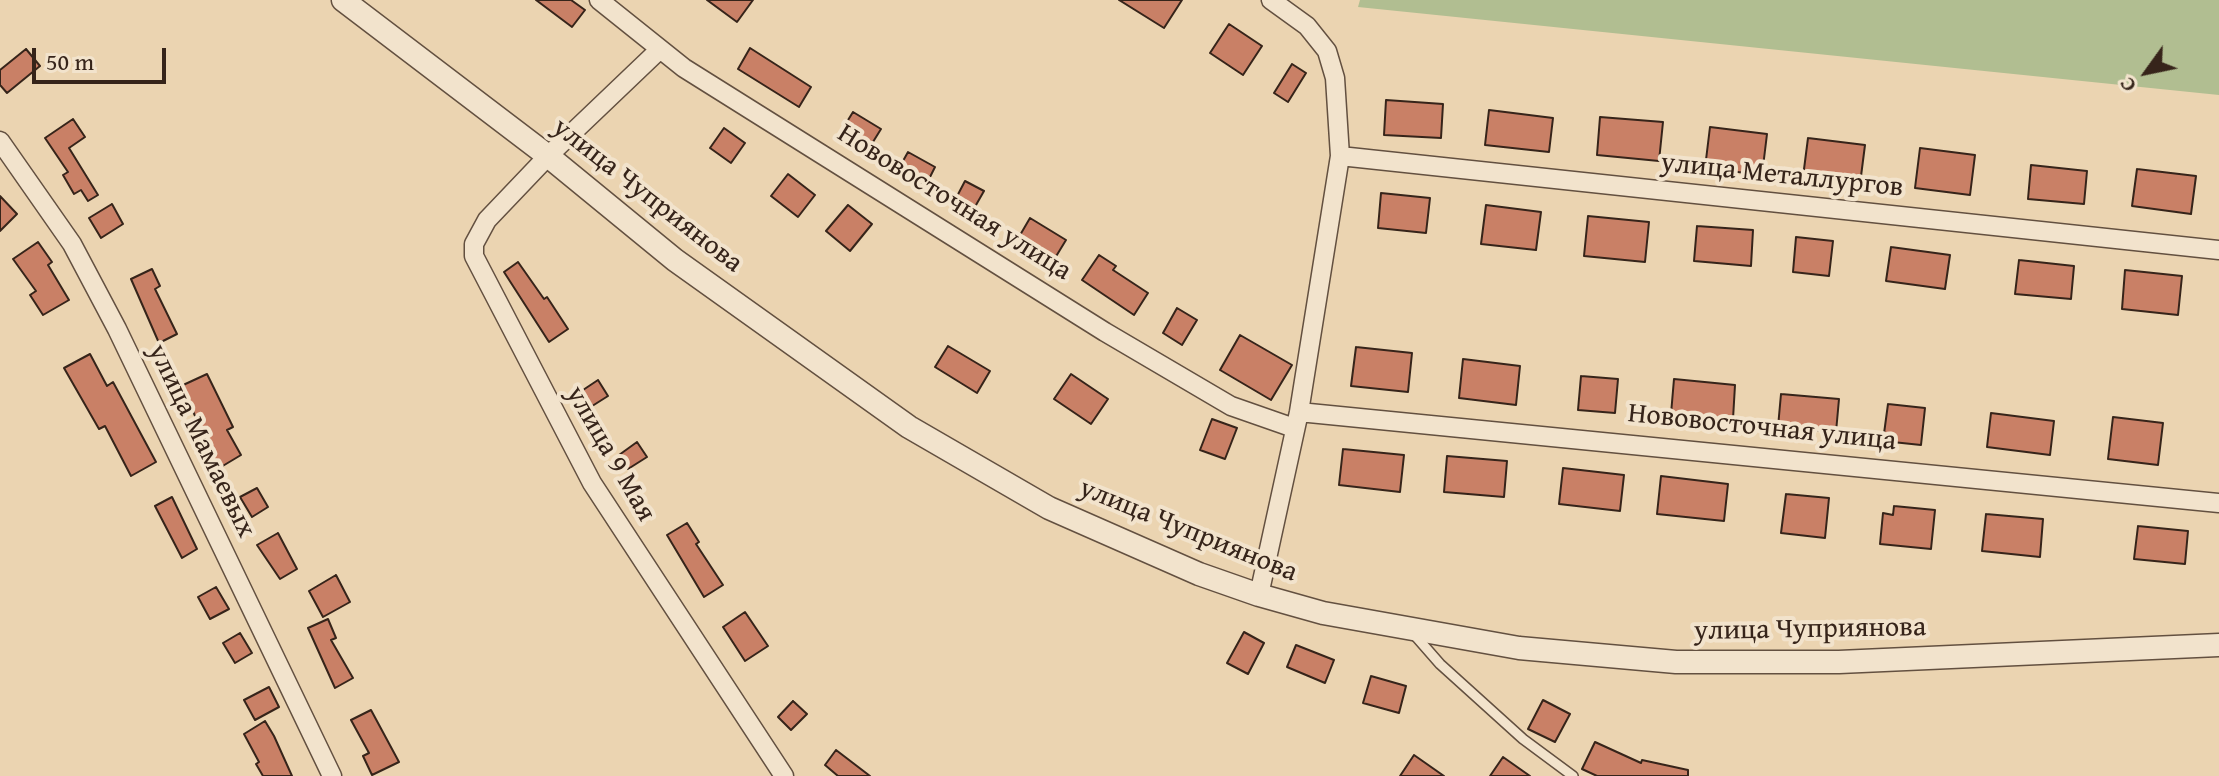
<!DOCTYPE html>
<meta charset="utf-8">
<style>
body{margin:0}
#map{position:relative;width:2219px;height:776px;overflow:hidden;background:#ebd4b1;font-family:"Gentium Book Plus",serif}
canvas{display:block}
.north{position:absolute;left:2107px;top:32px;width:80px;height:80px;-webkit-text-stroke:6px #f2e3cc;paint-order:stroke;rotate:237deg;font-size:22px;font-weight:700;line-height:32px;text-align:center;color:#36241a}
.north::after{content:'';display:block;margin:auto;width:28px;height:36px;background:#36241a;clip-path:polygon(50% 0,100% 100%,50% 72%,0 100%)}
.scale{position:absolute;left:32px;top:48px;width:134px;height:36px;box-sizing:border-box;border:4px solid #36241a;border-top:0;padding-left:10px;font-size:24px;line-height:28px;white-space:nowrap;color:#36241a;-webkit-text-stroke:6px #f2e3cc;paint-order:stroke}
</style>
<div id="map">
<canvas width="2219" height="776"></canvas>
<div class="north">С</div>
<div class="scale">50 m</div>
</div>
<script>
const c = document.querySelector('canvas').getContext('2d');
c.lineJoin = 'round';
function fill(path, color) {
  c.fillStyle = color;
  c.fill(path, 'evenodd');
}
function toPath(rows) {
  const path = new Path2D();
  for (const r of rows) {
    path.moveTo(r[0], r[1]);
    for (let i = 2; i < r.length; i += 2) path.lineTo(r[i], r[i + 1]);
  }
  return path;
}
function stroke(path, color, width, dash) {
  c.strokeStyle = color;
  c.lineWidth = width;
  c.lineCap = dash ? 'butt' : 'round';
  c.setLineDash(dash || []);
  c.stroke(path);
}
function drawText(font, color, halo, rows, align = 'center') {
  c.font = font + ' "Gentium Book Plus",serif';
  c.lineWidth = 8;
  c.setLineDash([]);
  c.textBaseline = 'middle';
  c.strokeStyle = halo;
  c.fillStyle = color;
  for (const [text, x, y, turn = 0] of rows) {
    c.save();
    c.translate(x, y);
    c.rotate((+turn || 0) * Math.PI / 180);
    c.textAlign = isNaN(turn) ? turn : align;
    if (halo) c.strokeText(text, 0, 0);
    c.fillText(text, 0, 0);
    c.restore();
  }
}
fill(toPath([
 [1360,0,2219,0,2219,95,1358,7]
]), '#b1be91');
const building = toPath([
 [536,0,571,0,585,10,572,27,536,0],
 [707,0,753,0,737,22,707,0],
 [1119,0,1182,0,1164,28,1119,0],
 [1229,24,1262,46,1243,75,1210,53,1229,24],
 [750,48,811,87,799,107,738,69,750,48],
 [26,49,40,66,7,93,0,85,0,70,26,49],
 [1292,64,1306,73,1288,102,1274,93,1292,64],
 [1386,100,1443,104,1441,138,1384,135,1386,100],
 [1489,110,1553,118,1549,152,1485,145,1489,110],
 [853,112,881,129,868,150,840,133,853,112],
 [1600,117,1663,122,1659,161,1597,155,1600,117],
 [73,119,85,137,69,148,98,195,88,201,81,190,74,194,63,175,68,172,45,138,73,119],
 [1710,127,1767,134,1762,175,1705,168,1710,127],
 [724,128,745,143,731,163,710,148,724,128],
 [1808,138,1865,145,1860,184,1803,177,1808,138],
 [1920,148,1975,155,1970,195,1915,188,1920,148],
 [908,152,935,167,926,185,898,170,908,152],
 [2031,165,2087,171,2084,204,2028,199,2031,165],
 [2137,169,2196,176,2191,214,2132,206,2137,169],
 [788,174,815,195,798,217,771,196,788,174],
 [965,181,984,191,972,212,954,202,965,181],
 [1381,193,1430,198,1426,233,1378,228,1381,193],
 [0,196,17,214,0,231,0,196],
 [112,204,123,224,101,238,89,218,112,204],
 [848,205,872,224,850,251,826,231,848,205],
 [1486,205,1541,212,1536,250,1481,244,1486,205],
 [1588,216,1649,222,1645,262,1584,256,1588,216],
 [1030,218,1066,240,1052,263,1016,242,1030,218],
 [1697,226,1753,230,1751,266,1694,261,1697,226],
 [1796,237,1833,241,1829,276,1793,272,1796,237],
 [38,242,52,262,48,265,69,300,43,315,30,295,36,291,13,259,38,242],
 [1891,247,1950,255,1945,289,1886,281,1891,247],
 [1099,255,1116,266,1113,270,1148,293,1134,315,1082,280,1099,255],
 [2019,260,2074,266,2071,299,2015,294,2019,260],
 [518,262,544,299,547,297,568,329,549,342,504,272,518,262],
 [152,269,160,286,155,289,177,334,159,343,131,279,152,269],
 [2125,270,2182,276,2178,315,2122,309,2125,270],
 [1177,308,1197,320,1182,345,1163,333,1177,308],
 [1240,335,1292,365,1271,400,1220,370,1240,335],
 [948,346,990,371,977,393,935,367,948,346],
 [1356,347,1412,353,1408,392,1351,386,1356,347],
 [90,354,107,386,113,382,156,462,131,476,105,426,99,429,64,368,90,354],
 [1463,359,1520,366,1516,405,1459,398,1463,359],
 [207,374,233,427,227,430,241,455,216,470,208,455,212,452,181,386,207,374],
 [1071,374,1108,399,1091,424,1054,399,1071,374],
 [1581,376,1618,379,1615,413,1578,410,1581,376],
 [1674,379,1735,385,1733,419,1671,414,1674,379],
 [598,380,608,396,589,408,580,392,598,380],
 [1781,394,1839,399,1836,432,1778,427,1781,394],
 [1888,404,1925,408,1921,445,1883,441,1888,404],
 [1991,413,2054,421,2050,455,1987,447,1991,413],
 [2113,417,2163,423,2158,465,2108,459,2113,417],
 [1212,419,1237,428,1225,459,1200,450,1212,419],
 [637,442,647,457,628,469,619,455,637,442],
 [1343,449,1404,455,1400,492,1339,485,1343,449],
 [1447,456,1507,461,1504,497,1444,492,1447,456],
 [1563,468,1624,475,1620,511,1559,504,1563,468],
 [1661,476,1728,484,1724,521,1657,514,1661,476],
 [257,488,268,507,252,517,240,497,257,488],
 [1786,494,1829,498,1825,538,1781,533,1786,494],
 [172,497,197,549,182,558,155,506,172,497],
 [1894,506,1935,510,1931,549,1880,544,1883,513,1893,515,1894,506],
 [1986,514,2043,519,2040,557,1982,551,1986,514],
 [687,523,699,542,696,544,723,585,704,597,667,535,687,523],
 [2138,526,2188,531,2185,564,2134,559,2138,526],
 [278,533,297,569,280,579,257,545,278,533],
 [336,575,350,602,323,617,309,591,336,575],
 [216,587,229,609,210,619,198,597,216,587],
 [745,612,768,646,745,661,723,627,745,612],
 [328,619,336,638,331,640,353,678,335,688,308,628,328,619],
 [1244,632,1264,643,1248,674,1227,663,1244,632],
 [240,633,252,653,235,663,223,643,240,633],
 [1296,645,1334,660,1325,683,1287,667,1296,645],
 [1371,676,1406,686,1399,713,1363,703,1371,676],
 [269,687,279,707,255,720,244,700,269,687],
 [1543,700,1570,714,1555,742,1528,729,1543,700],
 [793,701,807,714,791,730,778,717,793,701],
 [371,710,399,762,372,775,363,756,369,753,351,720,371,710],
 [265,721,274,736,292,776,263,776,256,764,259,762,244,734,265,721],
 [1595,742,1641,763,1642,760,1688,770,1688,776,1597,776,1582,769,1595,742],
 [836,750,870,776,838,776,825,765,836,750],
 [1414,755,1444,776,1400,776,1414,755],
 [1503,757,1530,776,1490,776,1503,757]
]);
fill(building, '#c98066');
stroke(building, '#36241a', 2);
const service = toPath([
 [1412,632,1440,664,1523,739,1573,776]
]);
const minor = toPath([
 [599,0,684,68,1105,332,1231,406,1294,428],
 [658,51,548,156,487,220,474,244,474,256,592,483,784,776],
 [0,141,72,244,117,329,332,776],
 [1340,156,2219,250],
 [1299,412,2219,503],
 [1259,595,1299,412,1340,156,1335,78,1327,51,1307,26,1271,0]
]);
const tertiary = toPath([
 [343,0,548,156,675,260,909,427,1049,508,1199,574,1259,595,1323,613,1519,648,1676,662,1839,662,2219,645]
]);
stroke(service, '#635040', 12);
stroke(minor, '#635040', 21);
stroke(tertiary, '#635040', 25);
stroke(service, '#f2e3cc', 9);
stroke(minor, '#f2e3cc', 18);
stroke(tertiary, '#f2e3cc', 22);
drawText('28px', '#36241a', '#f2e3cc', [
 ["улица Металлургов",1782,176,6],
 ["улица Чуприянова",647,196,38],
 ["Нововосточная улица",954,203,32],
 ["Нововосточная улица",1762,428,6],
 ["улица Мамаевых",201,441,64],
 ["улица 9 Мая",610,454,60],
 ["улица Чуприянова",1188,531,22],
 ["улица Чуприянова",1810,630,-1]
]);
</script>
